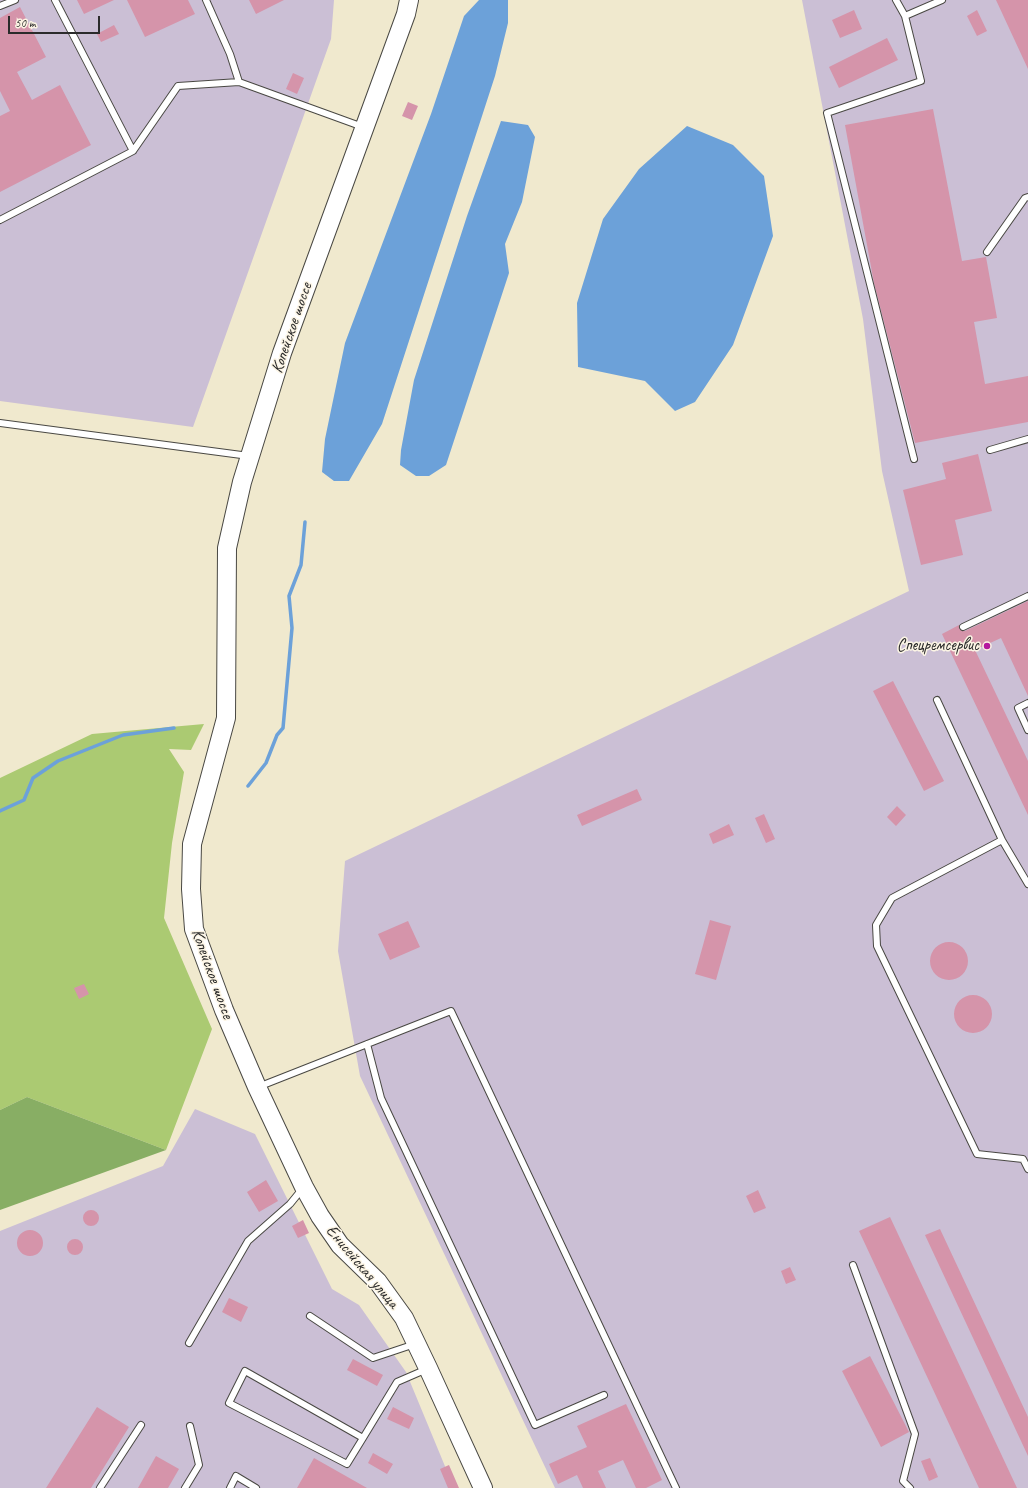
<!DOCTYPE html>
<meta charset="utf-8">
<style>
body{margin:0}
#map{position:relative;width:1028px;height:1488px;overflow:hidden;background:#f0e9ce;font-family:Caveat,sans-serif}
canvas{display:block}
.scale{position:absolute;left:8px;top:16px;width:92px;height:18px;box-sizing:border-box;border:2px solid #2b2b2b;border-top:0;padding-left:5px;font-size:12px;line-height:14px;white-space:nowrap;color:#2b2b2b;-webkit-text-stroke:3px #fcf5e5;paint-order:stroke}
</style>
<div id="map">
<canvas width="1028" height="1488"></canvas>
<div class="scale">50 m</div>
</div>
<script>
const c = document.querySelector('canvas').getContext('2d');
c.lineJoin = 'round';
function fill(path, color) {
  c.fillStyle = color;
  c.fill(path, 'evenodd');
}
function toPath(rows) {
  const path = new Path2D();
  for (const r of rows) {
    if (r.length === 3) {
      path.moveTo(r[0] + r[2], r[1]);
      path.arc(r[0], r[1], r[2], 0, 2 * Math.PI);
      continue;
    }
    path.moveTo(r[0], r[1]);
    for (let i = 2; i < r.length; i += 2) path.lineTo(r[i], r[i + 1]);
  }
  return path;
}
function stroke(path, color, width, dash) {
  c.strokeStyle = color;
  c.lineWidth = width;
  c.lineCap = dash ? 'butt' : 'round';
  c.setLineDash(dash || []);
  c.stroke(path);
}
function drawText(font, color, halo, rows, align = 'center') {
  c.font = font + ' Caveat,sans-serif';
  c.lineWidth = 3;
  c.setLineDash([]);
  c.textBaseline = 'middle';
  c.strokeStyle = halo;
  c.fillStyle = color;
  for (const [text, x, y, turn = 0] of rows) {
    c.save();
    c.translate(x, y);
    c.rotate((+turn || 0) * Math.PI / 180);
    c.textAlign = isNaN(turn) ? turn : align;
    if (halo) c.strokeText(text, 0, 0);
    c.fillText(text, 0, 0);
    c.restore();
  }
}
fill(toPath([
 [0,0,334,0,331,39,193,427,0,401],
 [802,0,1028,0,1028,1488,555,1488,360,1076,338,951,345,861,909,591,882,471,863,319],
 [195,1109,255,1134,332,1289,359,1305,406,1372,454,1488,0,1488,0,1231,163,1166]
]), '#cbbfd5');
fill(toPath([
 [204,724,191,750,169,749,184,772,172,843,164,918,212,1029,166,1150,27,1097,0,1110,0,778,92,734]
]), '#abca72');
fill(toPath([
 [27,1097,166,1150,0,1210,0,1110]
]), '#88ae64');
fill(toPath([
 [479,0,508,0,508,23,495,76,382,424,349,481,334,481,322,472,325,439,345,343,431,114,464,16],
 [501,121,528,125,535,137,522,202,505,244,509,273,446,465,429,476,416,476,400,465,401,450,414,380,467,216],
 [687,126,733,145,764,176,773,236,733,345,695,402,675,411,645,381,578,367,577,303,603,219,639,169]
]), '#6ca1d9');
stroke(toPath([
 [248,786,266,763,277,735,283,728,292,628,289,596,301,565,305,522],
 [0,811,24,800,33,778,58,761,123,735,174,728]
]), '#6ca1d9', 3.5);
fill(toPath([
 [77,0,114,0,84,14],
 [127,0,188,0,195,14,145,37],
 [249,0,284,0,256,14],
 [996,0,1028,0,1028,69],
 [20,7,46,57,17,72,32,100,60,85,91,145,0,192,0,116,10,111,0,91,0,18],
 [854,10,862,29,840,38,832,20],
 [977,10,987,31,977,36,967,16],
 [114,25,119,34,101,42,97,34],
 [887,38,898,60,839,88,829,67],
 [293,73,304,78,297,94,286,89],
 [408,102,418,106,412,120,402,116],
 [933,109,962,261,986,257,997,318,974,322,985,384,1028,376,1028,422,915,443,874,283,845,125],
 [978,454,992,511,955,520,963,555,921,565,903,490,946,479,942,463],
 [1028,601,1028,696,1001,638,975,650,1028,761,1028,815,942,634,959,625,960,630,965,631],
 [893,681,944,781,924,791,873,691],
 [637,789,642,800,582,826,577,815],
 [897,806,906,815,896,826,887,817],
 [764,814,775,839,766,843,755,818],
 [729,824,734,835,713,844,709,834],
 [710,920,731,926,716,980,695,974],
 [408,921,420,947,390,960,378,934],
 [949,961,19],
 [84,984,89,994,79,999,74,988],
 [973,1014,19],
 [266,1180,278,1201,259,1212,247,1192],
 [758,1190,766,1208,754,1213,746,1196],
 [91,1218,8],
 [890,1217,1017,1488,979,1488,859,1231],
 [303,1220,309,1233,298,1238,292,1226],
 [940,1229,1028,1417,1028,1456,925,1235],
 [30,1243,13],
 [75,1247,8],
 [790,1267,796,1280,786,1284,781,1271],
 [229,1298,248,1307,241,1322,222,1312],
 [870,1356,909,1432,881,1447,842,1371],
 [353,1359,383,1375,377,1386,347,1370],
 [626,1404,662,1480,646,1488,636,1488,623,1460,598,1471,606,1488,583,1488,577,1475,558,1484,549,1464,587,1447,577,1426],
 [97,1407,129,1427,91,1488,46,1488],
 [393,1407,414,1418,409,1429,387,1419],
 [373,1453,393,1464,387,1474,368,1463],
 [156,1456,179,1469,168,1488,138,1488],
 [314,1458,367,1488,297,1488],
 [930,1458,938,1477,929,1481,921,1461],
 [449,1465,459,1488,448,1488,440,1469]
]), '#d594aa');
const lane = toPath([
 [55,0,133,151],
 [896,0,905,16,921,81,827,113,914,459],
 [0,6,15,0],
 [905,16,942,0],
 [239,82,363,127],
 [0,220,133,151,178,86,239,82,230,54,206,0],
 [987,252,1025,198,1028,197],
 [0,423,249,456],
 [990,450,1028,439],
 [963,627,1028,596],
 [937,700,1002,840,1028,884],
 [1028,703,1018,708,1028,730],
 [1002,840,892,898,876,925,877,946,977,1154,1023,1159,1028,1169],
 [367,1044,381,1098,535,1425,604,1395],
 [258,1087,451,1011,676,1488],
 [853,1265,915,1434,903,1481,910,1488],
 [310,1316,373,1358,415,1344],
 [189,1343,248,1241,290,1204,303,1188],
 [363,1438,245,1371,229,1403,347,1464,363,1438,397,1382,427,1369],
 [100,1488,141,1425],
 [185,1488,199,1465,190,1426],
 [230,1488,236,1476,256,1488]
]);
const secondary = toPath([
 [409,0,406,14,282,353,242,482,227,548,226,718,192,844,191,889,194,929,224,1010,257,1087,304,1187,320,1216,340,1245,378,1282,404,1318,428,1368,483,1488]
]);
stroke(lane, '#494843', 8);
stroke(secondary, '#494843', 20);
stroke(lane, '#fff', 6);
stroke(secondary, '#fff', 18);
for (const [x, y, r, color] of [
 [987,646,4,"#b5179e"]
]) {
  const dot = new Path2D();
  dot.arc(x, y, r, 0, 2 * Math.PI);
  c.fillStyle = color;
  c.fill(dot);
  stroke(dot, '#fcf5e5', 1.5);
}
drawText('17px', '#2b2b2b', '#fcf5e5', [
 ["Копейское шоссе",292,328,-71],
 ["Копейское шоссе",212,974,70],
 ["Енисейская улица",362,1267,50]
]);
drawText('17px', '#2b2b2b', '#fcf5e5', [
 ["Спецремсервис",979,646]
], 'right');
</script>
